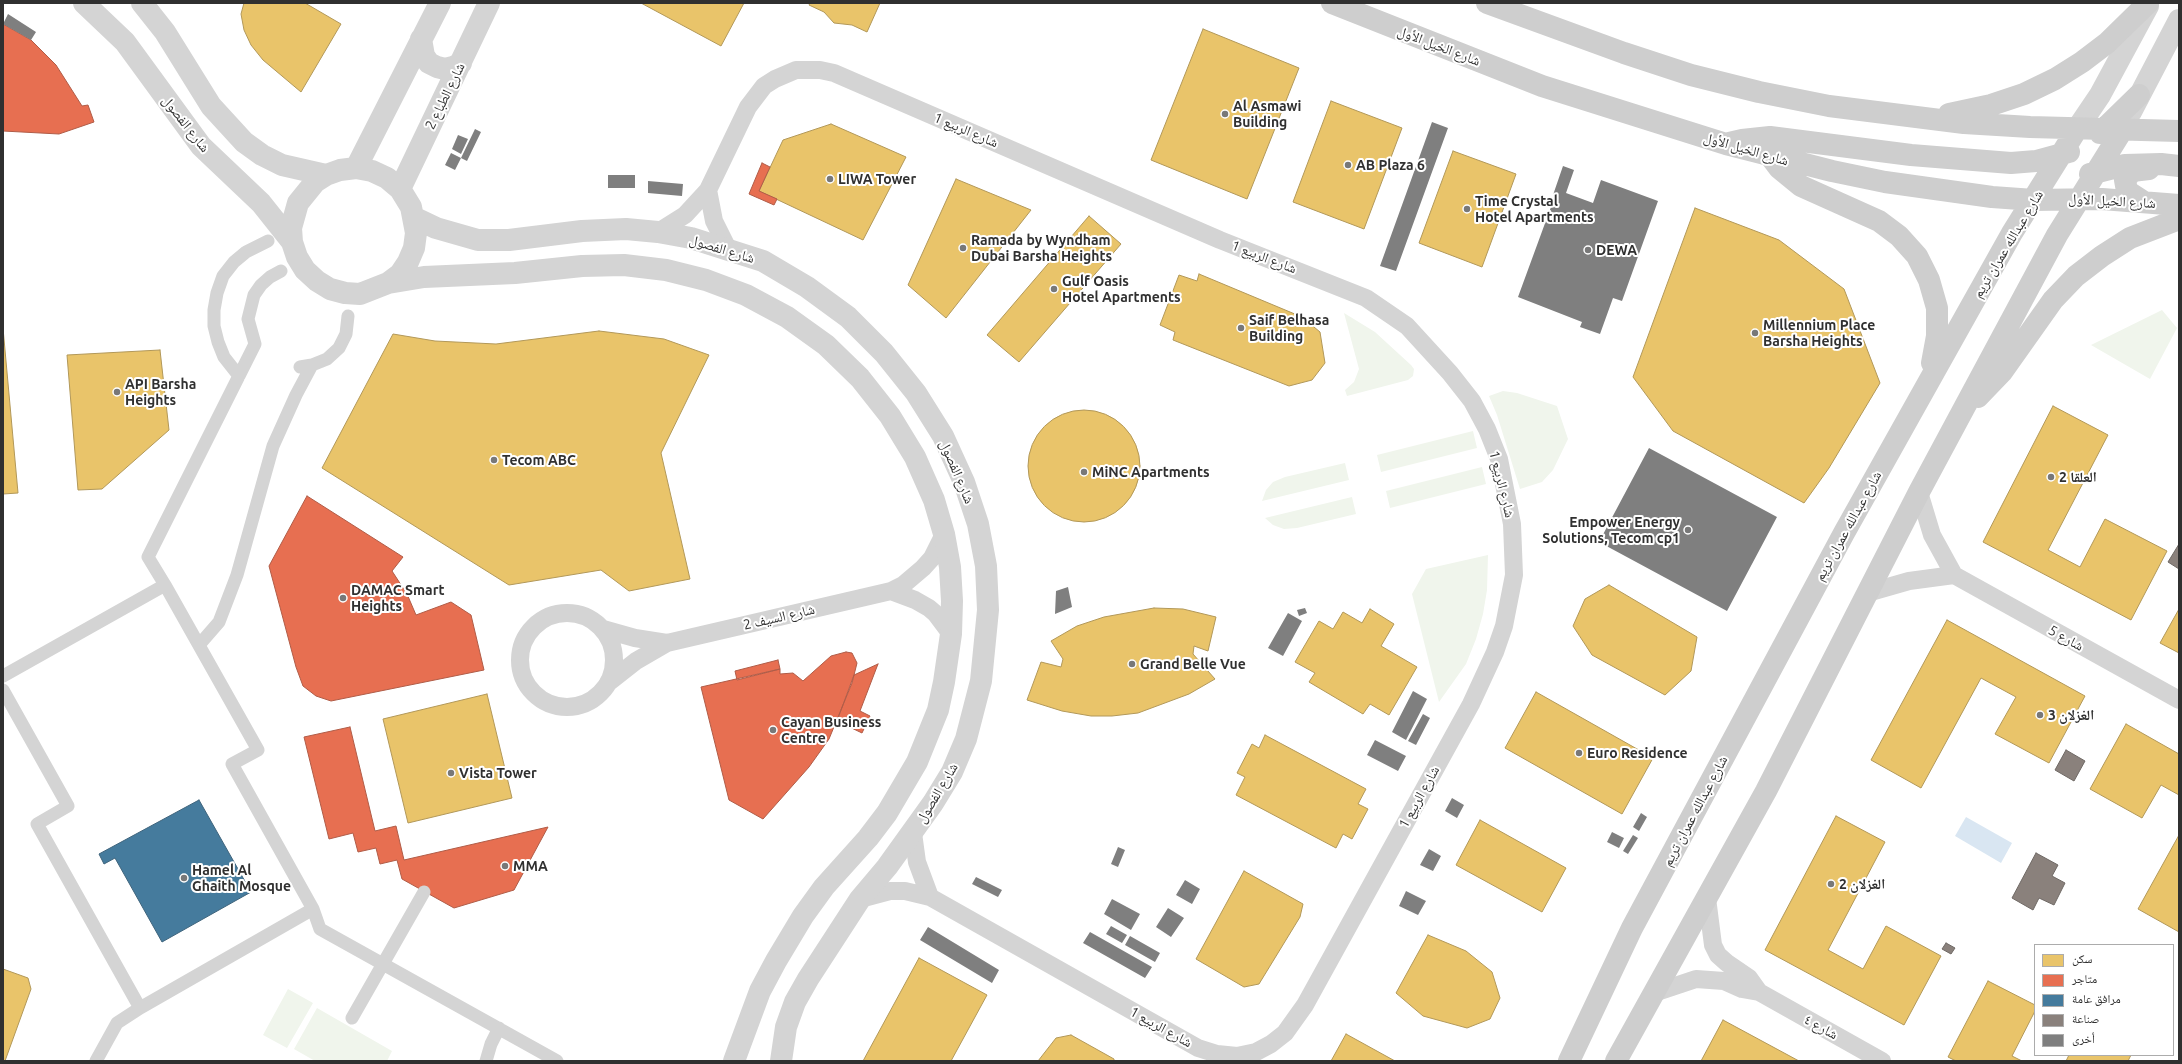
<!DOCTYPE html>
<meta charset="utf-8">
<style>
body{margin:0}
#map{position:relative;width:2182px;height:1064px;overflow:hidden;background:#fff;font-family:Ubuntu,"Noto Naskh Arabic",sans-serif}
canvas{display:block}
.frame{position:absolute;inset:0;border:4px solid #303030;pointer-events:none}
.legend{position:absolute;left:2034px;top:944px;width:140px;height:112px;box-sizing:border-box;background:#fff;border:1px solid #acacac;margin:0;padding:5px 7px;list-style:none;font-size:12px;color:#303030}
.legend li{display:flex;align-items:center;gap:8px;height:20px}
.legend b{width:20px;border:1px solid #acacac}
</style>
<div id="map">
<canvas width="2182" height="1064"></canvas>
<div class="frame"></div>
<ul class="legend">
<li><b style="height:11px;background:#e9c46a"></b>سكن</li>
<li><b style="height:11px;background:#e76f51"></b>متاجر</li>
<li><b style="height:11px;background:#457b9d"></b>مرافق عامة</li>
<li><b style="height:11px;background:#8a817c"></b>صناعة</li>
<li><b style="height:11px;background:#7f7f7f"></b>أخرى</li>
</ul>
</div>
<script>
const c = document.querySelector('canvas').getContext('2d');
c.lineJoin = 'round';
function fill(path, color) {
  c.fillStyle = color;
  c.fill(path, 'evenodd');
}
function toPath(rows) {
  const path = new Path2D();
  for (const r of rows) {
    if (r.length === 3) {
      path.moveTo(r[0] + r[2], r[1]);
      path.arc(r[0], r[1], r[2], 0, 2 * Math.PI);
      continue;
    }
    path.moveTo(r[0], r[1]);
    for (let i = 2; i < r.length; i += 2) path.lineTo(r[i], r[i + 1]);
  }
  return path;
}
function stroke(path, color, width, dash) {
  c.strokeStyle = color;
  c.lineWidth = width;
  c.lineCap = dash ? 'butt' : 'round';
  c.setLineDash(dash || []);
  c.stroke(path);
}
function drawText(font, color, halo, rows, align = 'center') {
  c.font = font + ' Ubuntu,"Noto Naskh Arabic",sans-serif';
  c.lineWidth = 4;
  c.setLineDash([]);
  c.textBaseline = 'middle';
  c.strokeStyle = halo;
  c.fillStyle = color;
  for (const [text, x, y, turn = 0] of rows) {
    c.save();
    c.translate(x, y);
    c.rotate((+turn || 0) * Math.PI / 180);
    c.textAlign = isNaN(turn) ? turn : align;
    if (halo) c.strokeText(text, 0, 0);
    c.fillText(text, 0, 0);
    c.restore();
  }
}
fill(toPath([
 [2162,310,2177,328,2150,379,2091,345],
 [1344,313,1375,332,1411,365,1414,369,1413,376,1408,380,1347,396,1345,390,1354,382,1359,369],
 [1503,391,1517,393,1557,406,1568,439,1553,470,1542,482,1520,489,1497,415,1489,396],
 [1473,431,1477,448,1381,472,1377,455],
 [1345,463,1349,480,1262,501,1266,490,1273,482,1285,477],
 [1482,467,1486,484,1390,508,1386,491],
 [1352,497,1356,514,1297,528,1284,529,1273,525,1265,518],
 [1488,555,1487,590,1483,614,1476,639,1466,664,1439,702,1412,594,1426,569],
 [288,989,313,1003,287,1048,263,1035],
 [317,1008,392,1051,387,1061,315,1061,294,1049]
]), '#f0f5ec');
fill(toPath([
 [1966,817,2012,843,2001,863,1955,836]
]), '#d9e6f2');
const homes = toPath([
 [244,3,305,3,341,24,301,92,263,60,251,45,244,30,241,14,244,3],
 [641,3,744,3,721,46,641,3],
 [810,3,880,3,867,32,852,25,834,23,824,12,809,5,810,3],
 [1203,29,1299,68,1247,199,1151,160,1203,29],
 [1331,101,1402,128,1364,229,1293,202,1331,101],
 [831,124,906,157,863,240,759,191,783,140,831,124],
 [1453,151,1516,174,1482,267,1419,243,1453,151],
 [956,179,1031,210,946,318,908,285,956,179],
 [1695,208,1779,240,1844,289,1880,383,1829,468,1804,503,1673,431,1633,377,1695,208],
 [1089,216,1121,244,1019,362,987,335,1089,216],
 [1199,274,1302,317,1320,332,1325,363,1312,380,1289,386,1173,340,1175,332,1160,325,1179,275,1197,281,1199,274],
 [3,328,18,493,3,494,3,328],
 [599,331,664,339,709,355,661,453,690,579,629,591,601,570,509,585,322,468,393,334,435,341,496,344,599,331],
 [160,350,169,430,102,489,78,490,67,355,160,350],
 [2053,406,2108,435,2048,550,2080,567,2105,519,2167,551,2131,620,1983,542,2053,406],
 [1084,466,56],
 [1609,585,1697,637,1691,671,1665,695,1592,655,1573,626,1585,599,1609,585],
 [1154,608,1183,609,1216,617,1208,651,1194,646,1193,654,1215,679,1189,694,1138,713,1112,716,1091,716,1062,711,1027,700,1041,662,1061,667,1063,659,1051,641,1077,626,1104,617,1154,608],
 [1370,609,1394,624,1381,646,1417,667,1389,715,1370,704,1363,714,1309,682,1315,673,1295,662,1319,621,1333,629,1343,612,1362,623,1370,609],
 [2179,609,2179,653,2160,643,2179,609],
 [1947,620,2085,696,2049,763,1995,734,2016,697,1981,678,1921,788,1871,760,1947,620],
 [1536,692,1653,758,1622,814,1505,748,1536,692],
 [487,694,512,798,408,823,383,719,487,694],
 [2126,724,2179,754,2179,795,2161,785,2142,818,2090,789,2126,724],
 [1265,735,1366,789,1358,804,1368,809,1352,839,1343,834,1336,848,1236,795,1245,777,1237,773,1252,744,1259,748,1265,735],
 [1836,816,1885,842,1828,950,1863,969,1886,926,1941,956,1904,1025,1765,950,1836,816],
 [1480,820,1566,868,1542,912,1456,865,1480,820],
 [2179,835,2179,932,2138,909,2179,835],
 [1244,871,1303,904,1300,917,1259,984,1244,987,1196,959,1244,871],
 [1428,935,1466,951,1492,972,1500,998,1490,1019,1467,1028,1423,1016,1396,993,1428,935],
 [919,958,987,995,951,1061,863,1061,919,958],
 [3,969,28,978,31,989,5,1061,3,1061,3,969],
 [1988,981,2035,1005,2035,1011,2012,1056,2022,1061,1956,1061,1948,1057,1988,981],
 [1723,1020,1799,1061,1701,1061,1723,1020],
 [1346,1034,1395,1061,1331,1061,1346,1034],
 [1071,1035,1114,1059,1114,1061,1038,1061,1056,1038,1071,1035],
 [2069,1055,2131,1055,2128,1061,2066,1061,2069,1055]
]);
fill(homes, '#e9c46a');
stroke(homes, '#b29859', 1);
const shops = toPath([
 [3,24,31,40,56,65,82,106,88,105,94,122,59,134,3,131,3,24],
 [762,163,770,167,759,191,777,199,774,205,749,194,762,163],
 [307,496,403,557,392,571,407,594,416,615,451,602,471,615,484,670,331,701,316,696,303,686,296,667,269,566,307,496],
 [846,652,852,653,857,663,852,683,829,739,809,767,763,819,729,800,701,687,780,669,780,674,793,673,803,681,831,656,846,652],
 [778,660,780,669,737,680,735,671,778,660],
 [878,664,860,711,870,716,862,733,837,721,854,675,878,664],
 [350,727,375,831,396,826,404,860,548,827,514,890,454,908,402,879,397,860,380,864,376,848,358,852,353,833,329,839,304,737,350,727]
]);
fill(shops, '#e76f51');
stroke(shops, '#b05c47', 1);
const public = toPath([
 [199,800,251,892,162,942,115,858,104,864,99,854,199,800]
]);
fill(public, '#457b9d');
stroke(public, '#3f647c', 1);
const industry = toPath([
 [2179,544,2179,569,2168,562,2179,544],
 [2066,750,2085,761,2074,781,2055,770,2066,750],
 [2036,853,2058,865,2052,876,2065,883,2054,905,2039,898,2033,910,2012,898,2036,853],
 [1946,943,1955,948,1951,954,1942,949,1946,943]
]);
fill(industry, '#8a817c');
stroke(industry, '#6f6965', 1);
fill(toPath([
 [8,14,36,32,31,40,3,24],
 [1432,122,1448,128,1396,271,1380,266],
 [475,129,481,132,467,161,461,158],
 [458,135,468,139,461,154,452,149],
 [451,153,461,158,455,170,445,165],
 [1563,166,1574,170,1566,193,1593,203,1601,180,1658,201,1622,301,1613,298,1600,334,1580,327,1582,322,1518,297,1555,196,1553,195],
 [608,175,635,175,635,188,608,188],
 [648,181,683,184,682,196,648,193],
 [1649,448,1777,517,1727,611,1599,542],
 [1068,587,1072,607,1055,614,1056,591],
 [1305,608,1307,613,1299,616,1297,610],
 [1288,613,1302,621,1283,656,1268,648],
 [1413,691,1427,699,1406,740,1392,732],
 [1423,714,1430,718,1416,745,1408,741],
 [1375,740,1406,756,1398,771,1367,755],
 [1452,798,1464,805,1457,818,1445,811],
 [1641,813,1647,817,1639,831,1633,827],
 [1612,832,1624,838,1619,848,1607,842],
 [1633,835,1638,838,1628,854,1623,851],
 [1118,847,1125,850,1118,867,1111,864],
 [1429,849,1441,856,1433,871,1420,865],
 [976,877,1002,890,998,897,972,884],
 [1185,880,1200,889,1192,904,1176,895],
 [1406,891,1426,901,1418,915,1399,906],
 [1112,899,1140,914,1131,930,1104,914],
 [1168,908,1184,918,1171,937,1156,927],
 [1111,926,1127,935,1122,943,1106,934],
 [928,927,999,970,992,983,920,940],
 [1090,932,1152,967,1145,978,1083,943],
 [1130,936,1160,953,1155,962,1125,945]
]), '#7f7f7f');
stroke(toPath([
 [300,367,312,365,327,359,339,348,346,334,348,316],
 [239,376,224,357,218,342,214,326,214,310,217,293,223,276,234,262,246,252,268,241],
 [165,585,148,557,255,344,248,319,254,295,261,285,270,277,281,271],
 [199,645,219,622,237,575,273,446,296,395,312,365],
 [3,676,165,585,258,750,232,764,313,909,140,1008,117,1023,96,1061],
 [3,690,68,806,37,824,140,1008],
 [313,909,320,929,557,1061],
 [352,1018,424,892],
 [486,1061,491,1044,499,1028]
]), '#d4d4d4', 13);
stroke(toPath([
 [708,190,714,221,728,249],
 [658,232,685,215,708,190,748,107,764,86,775,79,796,70,820,70,834,73,1220,240,1366,298,1407,326,1450,373,1472,401,1487,429,1499,459,1512,524,1514,575,1504,626,1495,652,1471,704,1305,1005,1285,1033,1271,1044,1256,1052,1237,1056,1217,1054,1198,1048,930,897,905,891,890,891,860,899],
 [1919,492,1932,535,1954,575,2179,700],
 [891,591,915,600,929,608,936,614,951,634],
 [1867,593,1909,581,1954,575],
 [567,660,47],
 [603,629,635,638,667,643],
 [608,683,636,661,667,643,891,591,903,585,923,568,932,558,944,534],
 [913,833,917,862,930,897],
 [1707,898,1713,945,1718,955,1727,963,1749,978,1759,992],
 [1654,993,1696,979,1724,981,1742,989,1759,992,1882,1061]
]), '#d4d4d4', 18);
stroke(toPath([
 [84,3,125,42,201,146,261,203,292,242],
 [142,3,165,32,211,106,244,142,262,155,282,165,326,175,340,170,356,168,372,171,387,178,400,189,411,207,416,233,414,248,408,262,400,274,388,283,360,294,345,293,330,289,317,281,305,270,297,257,292,242,291,228,298,203,315,182,326,175],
 [421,39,424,56,429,63,437,67,445,69,453,67,461,63],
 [2131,112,2179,20],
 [2077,129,2100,95,2148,6],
 [356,168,440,3],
 [400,189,489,3],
 [415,218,436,228,478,240,509,240,582,231,626,229,658,232,691,238,763,261,807,287,848,317,884,353,916,393,943,436,964,482,978,524,986,566,988,610,981,681,966,739,952,772,933,803,887,867,860,899,808,979,795,1002,786,1027,781,1061],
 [388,283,424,277,515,273,582,266,624,265,666,270,706,280,746,295,787,317,826,345,860,378,890,416,915,457,934,500,944,534,950,567,952,601,951,634,944,682,938,710,917,762,887,813,868,838,824,887,803,916,776,961,760,991,734,1061]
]), '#d4d4d4', 22);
stroke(toPath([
 [1332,3,1542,86,1726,144,1832,171,1885,182,1992,197,2034,200,2102,199,2179,205],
 [1487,3,1624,53,1691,75,1759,92,1829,106,1964,123,2030,127,2179,131],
 [1949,114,1991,105,2024,94,2055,79,2082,62,2107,43,2148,3],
 [2100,133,2139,95],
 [1729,143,1742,140,1770,137,1911,155,2011,163,2036,161,2069,152],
 [1770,156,1779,168,1801,186,1879,221,1899,236,1917,256,1929,280,1937,308,1937,336,1932,363],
 [2090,174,2125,165,2161,164,2179,166],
 [2144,202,2127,191,2125,180,2132,171,2149,169],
 [1978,397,2002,372,2053,300,2076,276,2102,256,2130,238,2179,219],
 [1569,1061,1632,928,1844,533,2012,233,2077,129],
 [1616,1061,1766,791,1919,492,2057,235,2123,129]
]), '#cecece', 22);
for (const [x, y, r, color] of [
 [1225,114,4,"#787878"],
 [1348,165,4,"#787878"],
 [830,179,4,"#787878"],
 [1467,209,4,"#787878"],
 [963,248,4,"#787878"],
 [1588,250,4,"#787878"],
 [1054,289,4,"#787878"],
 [1241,328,4,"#787878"],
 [1755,333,4,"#787878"],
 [117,392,4,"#787878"],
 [494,460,4,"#787878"],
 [1084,472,4,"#787878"],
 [2051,477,4,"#787878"],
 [1688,530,4,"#787878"],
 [343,598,4,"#787878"],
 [1132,664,4,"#787878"],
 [2040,715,4,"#787878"],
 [773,730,4,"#787878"],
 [1579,753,4,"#787878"],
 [451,773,4,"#787878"],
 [505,866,4,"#787878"],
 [184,878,4,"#787878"],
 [1831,884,4,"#787878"]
]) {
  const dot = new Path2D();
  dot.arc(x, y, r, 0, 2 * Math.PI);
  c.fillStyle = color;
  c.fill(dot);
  stroke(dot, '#fff', 1.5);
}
drawText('14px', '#303030', '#fff', [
 ["شارع الخيل الأول",1439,46,21],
 ["شارع الطباع 2",445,96,-64],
 ["شارع الفصول",186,124,52],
 ["شارع الربيع 1",966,130,23],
 ["شارع الخيل الأول",1746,149,16],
 ["شارع الخيل الأول",2112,201,3],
 ["شارع عبدالله عمران تريم",2008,244,-59],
 ["شارع الفصول",722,249,17],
 ["شارع الربيع 1",1264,257,21],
 ["شارع الفصول",957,472,67],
 ["شارع الربيع 1",1502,484,76],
 ["شارع عبدالله عمران تريم",1848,526,-61],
 ["شارع السيف 2",779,617,-13],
 ["شارع 5",2066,638,29],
 ["شارع الفصول",937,793,-59],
 ["شارع الربيع 1",1419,797,-61],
 ["شارع عبدالله عمران تريم",1695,811,-62],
 ["شارع الربيع 1",1161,1027,29],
 ["شارع ٤",1821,1027,29]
]);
drawText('bold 14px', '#303030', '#fff', [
 ["Al Asmawi",1233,106],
 ["Building",1233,122],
 ["AB Plaza 6",1356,165],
 ["LIWA Tower",838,179],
 ["Time Crystal",1475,201],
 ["Hotel Apartments",1475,217],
 ["Ramada by Wyndham",971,240],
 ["Dubai Barsha Heights",971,256],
 ["DEWA",1596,250],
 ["Gulf Oasis",1062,281],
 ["Hotel Apartments",1062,297],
 ["Saif Belhasa",1249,320],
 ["Building",1249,336],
 ["Millennium Place",1763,325],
 ["Barsha Heights",1763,341],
 ["API Barsha",125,384],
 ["Heights",125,400],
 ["Tecom ABC",502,460],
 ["MiNC Apartments",1092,472],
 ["العلقا 2",2059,477],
 ["Empower Energy",1680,522,"right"],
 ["Solutions, Tecom cp1",1680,538,"right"],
 ["DAMAC Smart",351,590],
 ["Heights",351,606],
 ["Grand Belle Vue",1140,664],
 ["الغزلان 3",2048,715],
 ["Cayan Business",781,722],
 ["Centre",781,738],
 ["Euro Residence",1587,753],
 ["Vista Tower",459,773],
 ["MMA",513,866],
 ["Hamel Al",192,870],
 ["Ghaith Mosque",192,886],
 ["الغزلان 2",1839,884]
], 'left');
</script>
